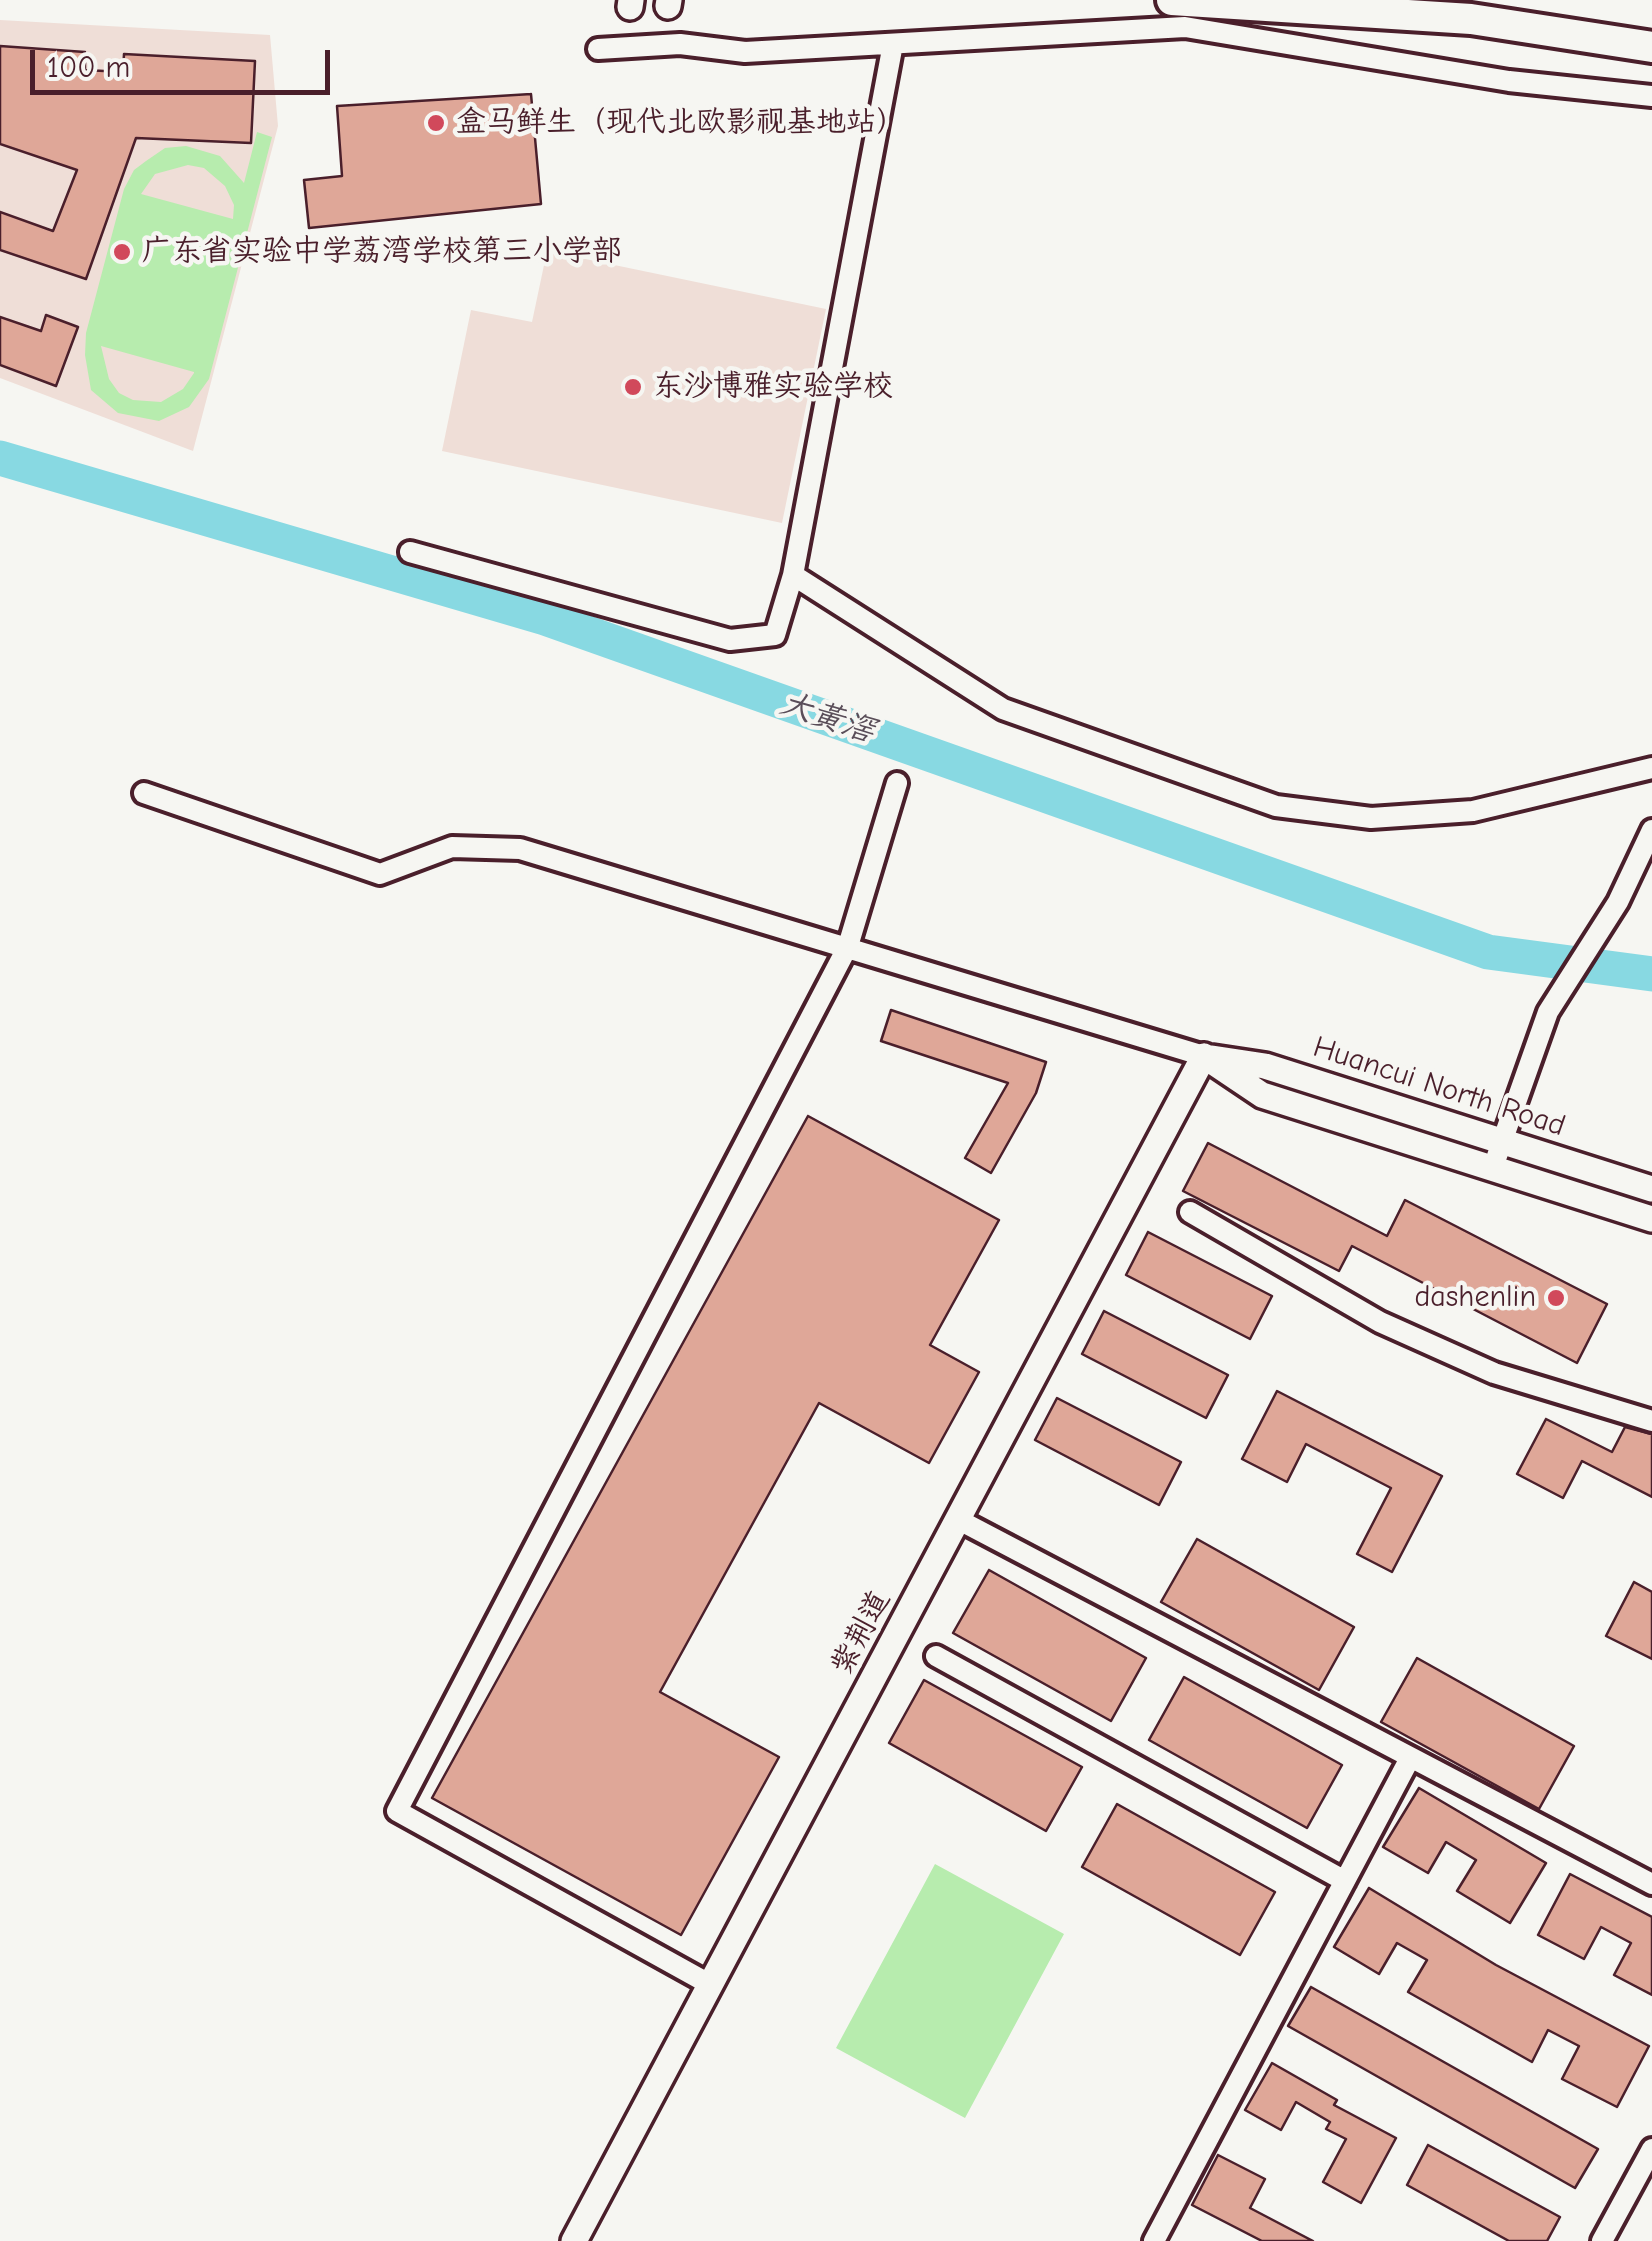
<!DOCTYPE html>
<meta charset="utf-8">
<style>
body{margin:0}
#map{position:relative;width:1652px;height:2241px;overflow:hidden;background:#f6f6f2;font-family:"Comic Neue",sans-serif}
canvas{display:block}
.scale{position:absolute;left:30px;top:50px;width:300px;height:45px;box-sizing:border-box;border:5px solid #4a1f2b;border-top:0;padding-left:12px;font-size:30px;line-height:35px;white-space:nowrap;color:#4a1f2b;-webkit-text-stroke:8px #f6f6f2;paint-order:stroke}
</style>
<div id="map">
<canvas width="1652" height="2241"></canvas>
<div class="scale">100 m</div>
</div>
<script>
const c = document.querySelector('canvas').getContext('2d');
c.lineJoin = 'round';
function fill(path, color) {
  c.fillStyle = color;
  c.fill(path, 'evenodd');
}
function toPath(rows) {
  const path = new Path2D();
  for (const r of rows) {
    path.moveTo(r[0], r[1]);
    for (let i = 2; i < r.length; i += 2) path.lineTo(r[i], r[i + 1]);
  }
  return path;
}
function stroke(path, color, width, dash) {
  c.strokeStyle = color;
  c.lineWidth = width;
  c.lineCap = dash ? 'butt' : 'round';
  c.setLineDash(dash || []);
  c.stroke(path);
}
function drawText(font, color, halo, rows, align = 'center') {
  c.font = font + ' "Comic Neue","LXGW WenKai TC",sans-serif';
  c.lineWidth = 9;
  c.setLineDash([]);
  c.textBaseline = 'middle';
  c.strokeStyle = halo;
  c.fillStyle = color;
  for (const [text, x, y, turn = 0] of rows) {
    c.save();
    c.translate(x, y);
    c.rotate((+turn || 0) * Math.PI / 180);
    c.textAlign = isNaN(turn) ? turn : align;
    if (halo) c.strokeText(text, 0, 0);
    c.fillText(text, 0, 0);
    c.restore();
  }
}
fill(toPath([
 [0,20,270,35,278,126,193,451,0,378],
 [547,251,826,309,782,523,442,451,471,310,532,322]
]), '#efded7');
fill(toPath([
 [257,132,272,137,209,379,189,407,159,421,118,413,91,390,85,355,86,333,124,189,134,170,146,161,165,148,186,146,220,156,244,183],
 [188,165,204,168,225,186,234,205,233,219,141,194,155,174],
 [101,346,194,372,194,373,183,389,161,402,133,400,119,393,109,379],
 [935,1864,1064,1934,965,2118,836,2048]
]), '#b7ecae');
stroke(toPath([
 [0,458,545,618,1488,952,1652,974]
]), '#88d9e2', 35);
const building = toPath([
 [0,46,85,52,85,70,123,72,124,54,255,61,251,143,136,138,86,279,0,250,0,212,53,231,77,170,0,144,0,46],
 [531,94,541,204,309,228,304,180,342,176,337,106,531,94],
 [46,315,78,327,56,386,0,365,0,317,41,331,46,315],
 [891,1010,1046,1062,1036,1093,991,1173,965,1158,1008,1083,881,1041,891,1010],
 [808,1116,999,1220,930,1345,979,1372,929,1463,819,1403,660,1692,779,1757,681,1935,432,1798,808,1116],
 [1208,1143,1387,1236,1405,1200,1607,1304,1577,1363,1352,1246,1339,1271,1183,1191,1208,1143],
 [1148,1232,1272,1296,1250,1339,1126,1275,1148,1232],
 [1104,1311,1228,1375,1206,1418,1082,1354,1104,1311],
 [1277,1391,1442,1476,1392,1572,1357,1554,1391,1488,1306,1444,1287,1482,1242,1459,1277,1391],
 [1057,1398,1181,1462,1159,1505,1035,1440,1057,1398],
 [1546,1419,1612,1452,1625,1427,1652,1434,1652,1497,1582,1461,1563,1498,1517,1474,1546,1419],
 [1197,1539,1354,1627,1319,1690,1161,1602,1197,1539],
 [989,1570,1146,1658,1111,1721,953,1633,989,1570],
 [1634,1582,1652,1592,1652,1659,1606,1636,1634,1582],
 [1417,1658,1574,1746,1539,1809,1381,1722,1417,1658],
 [1184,1677,1342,1765,1307,1828,1149,1740,1184,1677],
 [924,1680,1082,1767,1046,1831,889,1743,924,1680],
 [1419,1788,1546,1863,1510,1923,1457,1891,1476,1860,1446,1842,1428,1873,1383,1847,1419,1788],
 [1117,1804,1275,1892,1240,1955,1082,1867,1117,1804],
 [1570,1874,1652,1917,1652,1995,1614,1975,1631,1943,1601,1927,1584,1959,1538,1935,1570,1874],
 [1369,1888,1496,1965,1649,2046,1617,2107,1562,2079,1579,2046,1548,2030,1532,2062,1408,1992,1427,1960,1397,1943,1379,1974,1334,1947,1369,1888],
 [1311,1987,1598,2149,1575,2188,1288,2026,1311,1987],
 [1272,2063,1337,2100,1334,2105,1396,2138,1361,2203,1323,2182,1346,2139,1326,2129,1330,2122,1296,2102,1281,2130,1245,2110,1272,2063],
 [1428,2145,1560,2217,1547,2241,1509,2241,1407,2185,1428,2145],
 [1218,2155,1265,2179,1250,2208,1313,2241,1262,2241,1192,2205,1218,2155]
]);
fill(building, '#dfa798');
stroke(building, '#4a1f2b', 2.5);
const minor = toPath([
 [598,49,680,44,745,52,1185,27,1509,81,1652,96],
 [410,552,730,640,775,635,793,575,893,44],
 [793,575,1003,709,1276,806,1371,818,1473,811,1652,768],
 [144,793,380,874,452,847,520,849,1204,1056],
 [1497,1156,1548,1012,1618,902,1652,830],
 [1190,1212,1380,1322,1494,1373,1652,1421],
 [959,1520,1652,1884],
 [936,1656,1345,1881],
 [711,1985,397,1811,848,946,897,783],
 [1154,2241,1409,1760],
 [1602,2241,1652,2149]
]);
const tertiary = toPath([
 [668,6,669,0],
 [630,7,631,0],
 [1204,1056,1262,1095,1652,1219],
 [1212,1058,1265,1066,1652,1189],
 [574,2241,1204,1056]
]);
const secondary = toPath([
 [1172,0,1471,19,1652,47]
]);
stroke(minor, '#4a1f2b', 28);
stroke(tertiary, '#4a1f2b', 32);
stroke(secondary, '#4a1f2b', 38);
stroke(minor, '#f6f6f2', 20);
stroke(tertiary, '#f6f6f2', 25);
stroke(secondary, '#f6f6f2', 30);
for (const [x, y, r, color] of [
 [436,123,10,"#d1495b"],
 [122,252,10,"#d1495b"],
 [633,387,10,"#d1495b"],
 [1556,1298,10,"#d1495b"]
]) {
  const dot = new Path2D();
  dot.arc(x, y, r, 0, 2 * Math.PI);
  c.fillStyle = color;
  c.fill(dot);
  stroke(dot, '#f6f6f2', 4);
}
drawText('30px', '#4a1f2b', '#f6f6f2', [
 ["盒马鲜生（现代北欧影视基地站）",456,123],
 ["广东省实验中学荔湾学校第三小学部",142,252],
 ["东沙博雅实验学校",653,387],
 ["dashenlin",1536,1298,"right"]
], 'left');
drawText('30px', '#4a1f2b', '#f6f6f2', [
 ["Huancui North Road",1439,1087,18],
 ["紫荆道",861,1633,-62]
]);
drawText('italic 32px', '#5a4e59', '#f6f6f2', [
 ["大黄滘",827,718,19]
]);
</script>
